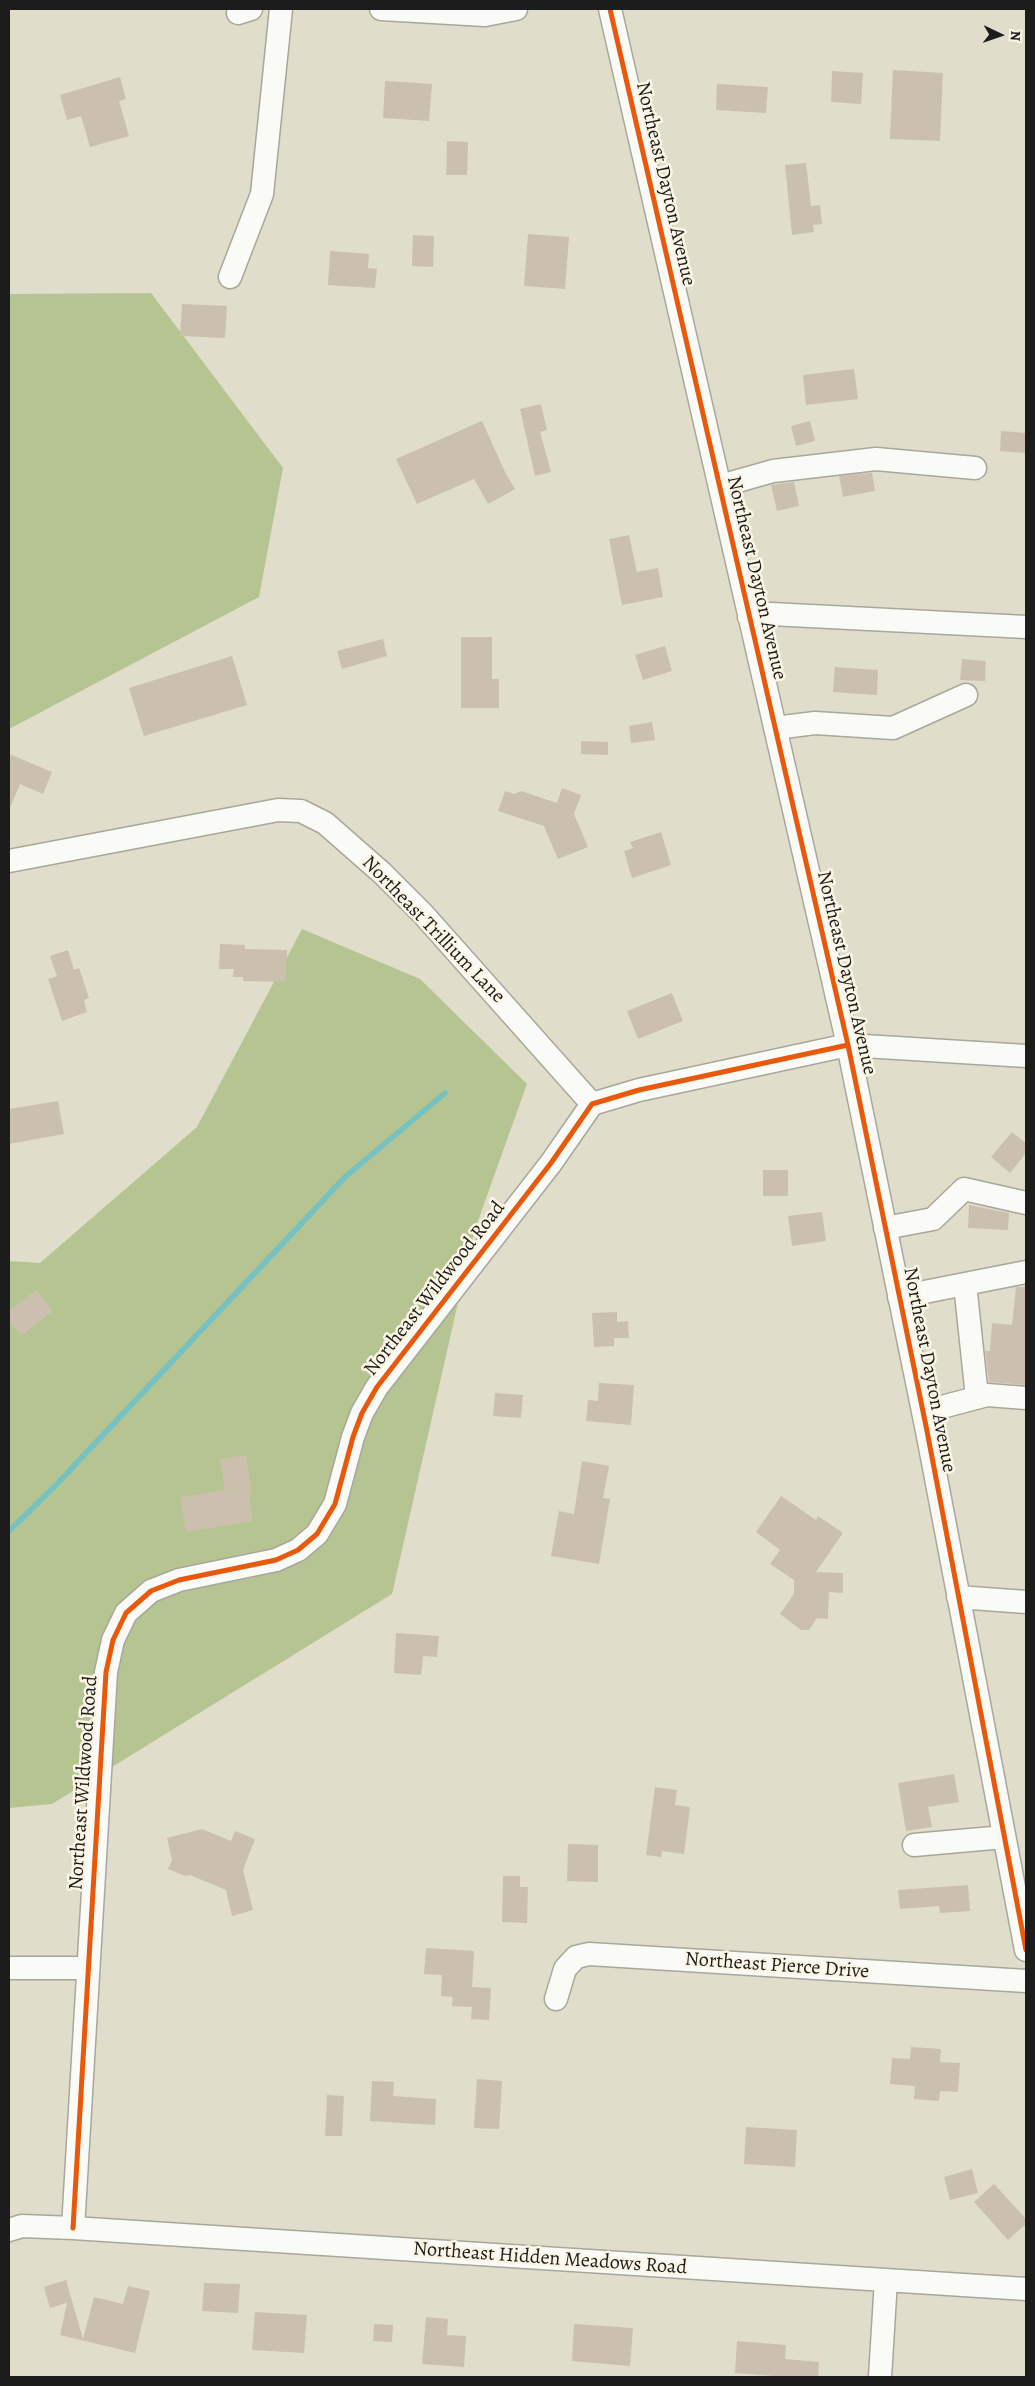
<!DOCTYPE html>
<style>
body{margin:0}
#map{position:relative;width:1035px;height:2386px;overflow:hidden;background:#e0ddca;font-family:Alegreya,serif}
canvas{display:block}
.frame{position:absolute;inset:0;border:10px solid #1c1c1c;pointer-events:none}
.north{position:absolute;left:975px;top:10px;width:50px;height:50px;-webkit-text-stroke:4px #fcf5e5;paint-order:stroke;rotate:93deg;font-size:14px;font-weight:700;line-height:20px;text-align:center;color:#1c1c1c}
.north::after{content:'';display:block;margin:auto;width:18px;height:22px;background:#1c1c1c;clip-path:polygon(50% 0,100% 100%,50% 72%,0 100%)}
</style>
<div id="map">
<canvas width="1035" height="2386"></canvas>
<div class="frame"></div>
<div class="north">N</div>
</div>
<script>
const c = document.querySelector('canvas').getContext('2d');
c.lineJoin = 'round';
function fill(path, color) {
  c.fillStyle = color;
  c.fill(path, 'evenodd');
}
function toPath(rows) {
  const path = new Path2D();
  for (const r of rows) {
    path.moveTo(r[0], r[1]);
    for (let i = 2; i < r.length; i += 2) path.lineTo(r[i], r[i + 1]);
  }
  return path;
}
function stroke(path, color, width, dash) {
  c.strokeStyle = color;
  c.lineWidth = width;
  c.lineCap = dash ? 'butt' : 'round';
  c.setLineDash(dash || []);
  c.stroke(path);
}
function drawText(font, color, halo, rows, align = 'center') {
  c.font = font + ' Alegreya,serif';
  c.lineWidth = 5;
  c.setLineDash([]);
  c.textBaseline = 'middle';
  c.strokeStyle = halo;
  c.fillStyle = color;
  for (const [text, x, y, turn = 0] of rows) {
    c.save();
    c.translate(x, y);
    c.rotate((+turn || 0) * Math.PI / 180);
    c.textAlign = isNaN(turn) ? turn : align;
    if (halo) c.strokeText(text, 0, 0);
    c.fillText(text, 0, 0);
    c.restore();
  }
}
fill(toPath([
 [151,293,283,468,259,597,9,729,9,294],
 [302,929,420,979,527,1084,474,1232,392,1594,52,1804,9,1808,9,1261,40,1263,197,1127]
]), '#b5c491');
stroke(toPath([
 [9,1531,56,1485,345,1177,445,1093]
]), '#76c2c2', 5.5);
fill(toPath([
 [893,70,943,73,940,141,890,139],
 [832,71,863,73,861,104,831,102],
 [120,77,126,99,119,101,129,136,90,147,81,116,67,120,60,95],
 [385,81,432,84,429,121,383,118],
 [717,84,768,87,766,113,716,110],
 [447,141,468,142,467,175,446,175],
 [806,163,811,206,820,205,822,224,813,225,814,232,792,235,785,165],
 [528,234,569,237,565,289,524,286],
 [413,235,434,236,433,267,412,266],
 [330,251,369,254,368,268,377,269,375,288,328,285],
 [182,304,227,306,225,338,180,336],
 [854,369,858,399,806,405,803,375],
 [541,404,547,430,540,432,551,472,535,476,520,409],
 [482,421,505,472,515,489,488,504,474,479,417,504,396,459],
 [810,421,815,441,796,446,791,426],
 [1001,431,1026,433,1026,453,1000,451],
 [872,473,875,491,843,497,839,476],
 [794,482,799,506,777,511,771,485],
 [629,535,637,572,658,568,663,597,622,605,609,539],
 [461,637,492,637,492,679,499,679,499,708,461,708],
 [383,639,387,656,342,669,337,651],
 [665,646,672,671,643,680,635,655],
 [232,656,247,705,144,736,129,688],
 [962,659,986,661,985,681,960,680],
 [835,667,878,670,877,695,833,692],
 [652,722,655,740,631,743,629,726],
 [581,741,608,742,608,755,581,754],
 [9,754,52,772,43,794,20,784,9,810],
 [562,788,581,795,574,814,588,847,558,859,544,826,498,811,505,791,514,794,521,791,557,803],
 [661,832,671,865,632,878,624,851,633,848,630,842],
 [220,944,245,945,245,949,287,950,286,982,243,981,243,977,233,977,234,969,219,969],
 [68,950,74,970,79,968,89,998,84,1000,87,1012,62,1021,48,979,57,976,50,956],
 [672,993,683,1021,638,1039,627,1011],
 [58,1101,64,1134,9,1144,9,1109],
 [1012,1132,1026,1143,1026,1153,1010,1173,991,1157],
 [763,1170,788,1170,788,1196,763,1196],
 [969,1205,1009,1213,1008,1230,968,1228],
 [822,1212,826,1241,792,1246,788,1216],
 [1016,1287,1026,1287,1026,1385,989,1382,985,1351,990,1351,992,1323,1012,1325],
 [36,1290,53,1311,21,1336,9,1320,9,1311],
 [617,1312,617,1322,628,1321,629,1338,614,1338,614,1346,594,1347,592,1313],
 [599,1383,634,1385,631,1425,586,1421,588,1400,598,1401],
 [495,1393,523,1395,521,1418,493,1416],
 [246,1455,252,1494,249,1495,253,1521,186,1532,180,1497,225,1490,220,1459],
 [582,1461,609,1466,603,1498,610,1499,599,1564,551,1556,559,1511,574,1514],
 [781,1496,816,1520,818,1516,843,1533,816,1572,843,1573,843,1593,829,1592,828,1619,817,1618,809,1630,801,1630,780,1614,794,1594,794,1580,770,1564,780,1550,756,1532],
 [396,1633,439,1636,437,1657,423,1656,421,1675,394,1673],
 [954,1774,959,1802,928,1807,932,1827,906,1831,898,1783],
 [655,1787,677,1790,675,1805,690,1807,684,1854,662,1851,661,1857,646,1855],
 [202,1829,231,1841,235,1831,255,1839,243,1870,253,1910,232,1916,226,1890,190,1875,185,1876,168,1869,172,1860,167,1838],
 [568,1844,598,1845,598,1882,567,1881],
 [503,1876,520,1876,520,1887,528,1887,527,1923,502,1922],
 [968,1885,970,1911,940,1913,939,1906,900,1909,898,1890],
 [426,1948,474,1951,472,1987,491,1988,489,2020,471,2019,472,2007,452,2006,453,1997,441,1996,442,1975,424,1974],
 [911,2047,941,2049,940,2062,960,2063,958,2092,940,2091,939,2101,914,2099,915,2086,890,2084,892,2058,910,2059],
 [477,2079,502,2081,499,2129,474,2128],
 [372,2081,394,2082,393,2096,436,2099,435,2125,370,2121],
 [327,2095,344,2096,342,2136,325,2136],
 [746,2127,797,2130,795,2167,744,2164],
 [972,2169,978,2193,950,2200,944,2177],
 [994,2184,1026,2219,1026,2224,1008,2240,974,2202],
 [66,2280,83,2339,94,2297,123,2304,128,2286,150,2291,135,2353,60,2335,67,2303,50,2308,44,2287],
 [204,2283,240,2284,238,2313,202,2311],
 [255,2312,307,2315,304,2353,252,2350],
 [426,2317,448,2319,447,2335,466,2336,464,2367,422,2364],
 [374,2324,393,2325,392,2342,373,2341],
 [574,2324,633,2328,630,2366,572,2361],
 [737,2341,786,2345,785,2359,819,2362,818,2377,786,2377,735,2373]
]), '#cbc0ad');
const minor = toPath([
 [381,9,485,15,516,9],
 [610,9,848,1045,927,1431,1026,1950],
 [238,13,251,9],
 [230,277,262,194,281,9],
 [720,486,773,471,876,459,975,468],
 [749,617,771,614,1026,627],
 [775,728,815,723,893,728,966,695],
 [9,861,278,810,301,811,325,823,382,873,423,914,592,1104],
 [885,1228,933,1219,964,1189,1026,1203],
 [965,1284,977,1397],
 [899,1297,1026,1272],
 [923,1412,987,1395,1026,1398],
 [958,1597,1026,1602],
 [914,1845,1004,1837],
 [9,1968,87,1968],
 [556,1999,565,1969,576,1957,589,1954,1026,1981],
 [73,2228,106,1672,113,1640,126,1613,151,1591,179,1580,276,1560,298,1550,317,1534,335,1504,353,1437,362,1413,377,1387,551,1163,592,1104,639,1090,848,1045,1026,1056],
 [9,2230,22,2226,73,2228,1026,2289],
 [880,2377,886,2280]
]);
stroke(minor, '#a9a79b', 25);
stroke(minor, '#fafaf7', 22);
stroke(toPath([
 [610,9,848,1045,927,1431,1026,1950],
 [73,2228,106,1672,113,1640,126,1613,151,1591,179,1580,276,1560,298,1550,317,1534,335,1504,353,1437,362,1413,377,1387,551,1163,592,1104,639,1090,848,1045]
]), '#e8590c', 5);
drawText('20px', '#1c1c1c', '#fcf5e5', [
 ["Northeast Dayton Avenue",665,184,77],
 ["Northeast Dayton Avenue",756,578,77],
 ["Northeast Trillium Lane",433,930,46],
 ["Northeast Dayton Avenue",846,973,77],
 ["Northeast Wildwood Road",435,1289,-52],
 ["Northeast Dayton Avenue",929,1370,79],
 ["Northeast Wildwood Road",84,1783,-86],
 ["Northeast Pierce Drive",777,1966,4],
 ["Northeast Hidden Meadows Road",550,2259,4]
]);
</script>
